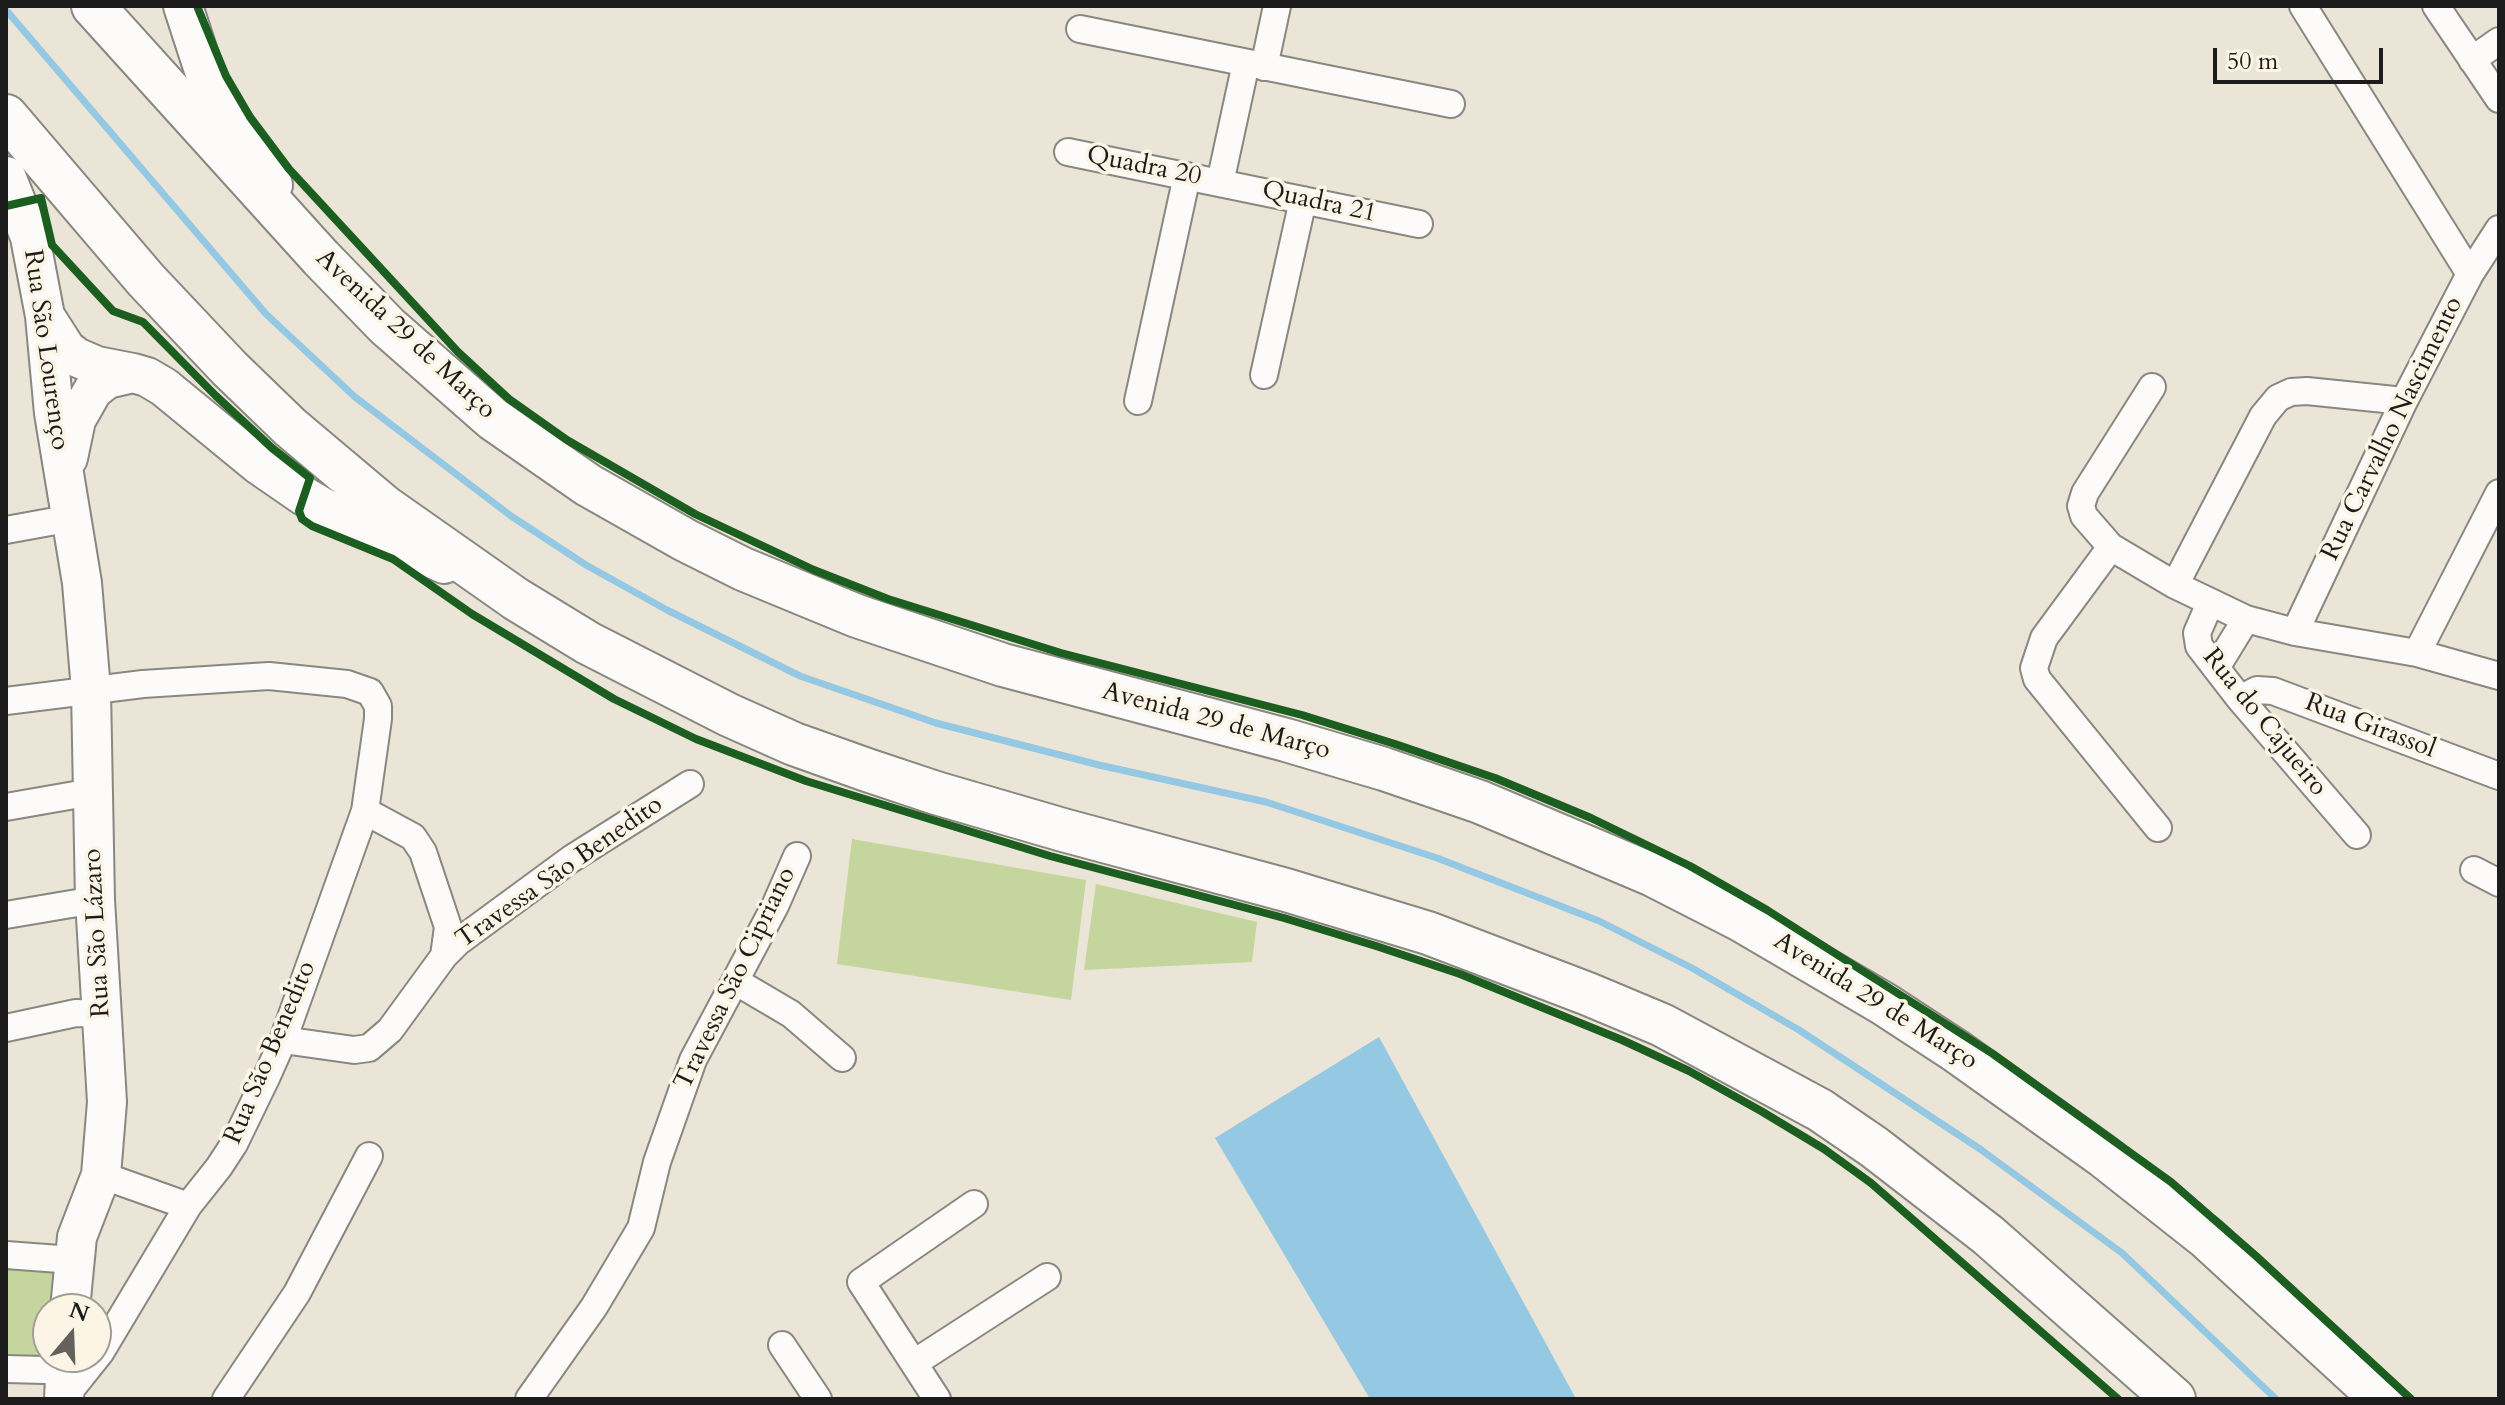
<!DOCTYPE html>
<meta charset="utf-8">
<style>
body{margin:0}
#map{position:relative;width:2505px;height:1405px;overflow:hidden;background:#eae5d6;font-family:Cardo,serif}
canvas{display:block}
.frame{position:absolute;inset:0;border:8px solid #1c1c1c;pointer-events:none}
.north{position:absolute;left:32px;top:1293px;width:80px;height:80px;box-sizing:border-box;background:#fcf5e5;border:2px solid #a29e95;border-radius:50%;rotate:19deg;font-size:22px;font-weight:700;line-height:32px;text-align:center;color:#1c1c1c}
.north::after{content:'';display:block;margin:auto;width:28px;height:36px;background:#64625d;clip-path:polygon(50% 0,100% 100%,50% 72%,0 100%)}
.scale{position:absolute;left:2213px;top:48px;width:170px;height:36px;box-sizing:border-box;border:4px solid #1c1c1c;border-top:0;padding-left:10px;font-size:24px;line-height:28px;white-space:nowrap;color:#1c1c1c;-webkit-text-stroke:6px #fcf5e5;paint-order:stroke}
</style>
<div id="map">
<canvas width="2505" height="1405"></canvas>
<div class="frame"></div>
<div class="north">N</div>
<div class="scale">50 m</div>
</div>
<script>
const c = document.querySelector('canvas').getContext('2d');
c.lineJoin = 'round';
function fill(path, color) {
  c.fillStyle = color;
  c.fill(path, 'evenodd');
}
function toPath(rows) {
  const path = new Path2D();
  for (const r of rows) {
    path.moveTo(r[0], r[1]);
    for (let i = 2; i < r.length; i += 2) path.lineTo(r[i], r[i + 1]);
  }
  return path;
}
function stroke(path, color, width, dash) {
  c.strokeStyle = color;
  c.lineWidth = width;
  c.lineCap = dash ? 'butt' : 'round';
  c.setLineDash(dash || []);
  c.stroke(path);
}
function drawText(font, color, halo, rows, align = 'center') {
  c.font = font + ' Cardo,serif';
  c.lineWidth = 7;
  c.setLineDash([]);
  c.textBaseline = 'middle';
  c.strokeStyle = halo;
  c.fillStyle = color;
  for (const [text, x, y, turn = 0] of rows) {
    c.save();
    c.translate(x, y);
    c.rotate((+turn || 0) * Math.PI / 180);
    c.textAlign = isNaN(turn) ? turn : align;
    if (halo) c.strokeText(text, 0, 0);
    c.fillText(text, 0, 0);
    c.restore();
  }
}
fill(toPath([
 [852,839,1086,880,1071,1000,837,964],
 [1096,884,1257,922,1252,962,1084,970],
 [6,1259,58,1262,55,1309,48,1309,48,1357,52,1357,6,1359]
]), '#c4d59e');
fill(toPath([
 [1379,1037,1575,1397,1573,1399,1370,1399,1215,1138]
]), '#94c8e3');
stroke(toPath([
 [6,10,266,314,355,397,511,516,586,565,667,610,800,676,936,723,1099,765,1266,802,1437,858,1599,921,1692,968,1799,1030,1980,1149,2122,1253,2276,1399]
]), '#94c8e3', 7);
const minor = toPath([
 [2303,6,2470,274],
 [2436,6,2499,99],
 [1080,29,1451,104],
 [2472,60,2499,41],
 [1264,67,1277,6],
 [1068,152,1419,224],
 [1220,183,1246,63],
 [1264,375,1303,200],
 [1138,401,1187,176],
 [6,530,72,518],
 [2111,547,2084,516,2081,506,2085,493,2152,387],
 [2175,585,2263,416,2278,398,2291,392,2307,391,2404,401],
 [2210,603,2197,633,2199,646,2240,699,2357,835],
 [2295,632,2404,401,2470,274,2499,229],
 [2417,653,2499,493],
 [2216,668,2246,619],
 [2240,699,2257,690,2273,691,2499,776],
 [6,701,143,684,269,676,347,684,370,692,378,706,378,719,365,811,283,1040,267,1076,234,1144,219,1167,188,1206,100,1353,64,1398,66,1399],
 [6,807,92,792],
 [365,811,413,837,423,852,448,927,444,956],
 [2158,828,2037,679,2034,668,2044,638,2111,547,2175,585,2246,619,2295,632,2417,653,2499,676],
 [2474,870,2499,883],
 [6,915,95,900],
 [735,981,791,1014,842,1058],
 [6,1028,76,1013,103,1014],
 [283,1040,354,1050,369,1048,390,1030,444,956,458,942,571,859,690,784],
 [101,1175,188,1206],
 [6,1255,73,1260],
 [782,1345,818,1399],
 [914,1363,1047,1277],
 [6,1369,82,1371],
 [226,1399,297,1293,369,1156],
 [529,1399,594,1307,641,1228,657,1162,693,1060,775,906,797,856],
 [937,1399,861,1282,974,1204]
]);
const secondary = toPath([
 [183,6,207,80,223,110,273,185],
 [6,176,30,237,45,316,54,413,82,583,91,690,95,900,107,1102,101,1175,77,1237,70,1309],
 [45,316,66,349,76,357,97,366,133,373],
 [68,458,76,420,93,390,107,379,133,373,147,377,164,387,259,465,304,496,326,509,444,564],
 [64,1399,66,1357]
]);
const primary = toPath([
 [93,6,321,258,387,326,493,419,588,485,685,540,743,569,857,616,1003,665,1286,740,1384,769,1480,802,1653,875,1739,919,1884,1004,1956,1051,2103,1156,2207,1238,2382,1399],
 [6,116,146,280,229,368,290,427,385,507,516,599,588,643,729,715,794,744,867,770,936,793,1063,830,1286,890,1428,933,1588,994,1662,1025,1820,1110,1874,1147,1988,1235,2174,1399]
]);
stroke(minor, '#898780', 30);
stroke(secondary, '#898780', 42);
stroke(primary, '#898780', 46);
stroke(minor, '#fcfbf9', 26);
stroke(secondary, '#fcfbf9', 38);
stroke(primary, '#fcfbf9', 42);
stroke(toPath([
 [197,6,226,76,250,117,289,169,458,352,509,399,567,440,695,514,814,570,888,599,1061,653,1302,715,1395,744,1495,778,1591,818,1690,866,1767,910,1993,1054,2171,1182,2256,1256,2411,1399],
 [6,206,41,198,52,245,113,311,143,322,216,396,272,448,310,478,299,511,302,519,312,526,393,559,472,614,614,699,696,739,806,781,1050,856,1284,918,1376,946,1460,974,1622,1040,1689,1071,1761,1111,1824,1149,1871,1183,2118,1399]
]), '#1b5e20', 8);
drawText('26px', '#1c1c1c', '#fcf5e5', [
 ["Quadra 20",1144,167,11],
 ["Quadra 21",1319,203,12],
 ["Avenida 29 de Março",405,335,43],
 ["Rua São Lourenço",45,350,82],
 ["Rua Carvalho Nascimento",2393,429,-64],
 ["Avenida 29 de Março",1216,722,15],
 ["Rua do Cajueiro",2264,723,51],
 ["Rua Girassol",2370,727,21],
 ["Travessa São Benedito",560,873,-35],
 ["Rua São Lázaro",98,933,-93],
 ["Travessa São Cipriano",736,979,-64],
 ["Avenida 29 de Março",1875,1002,32],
 ["Rua São Benedito",271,1053,-67]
]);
</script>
